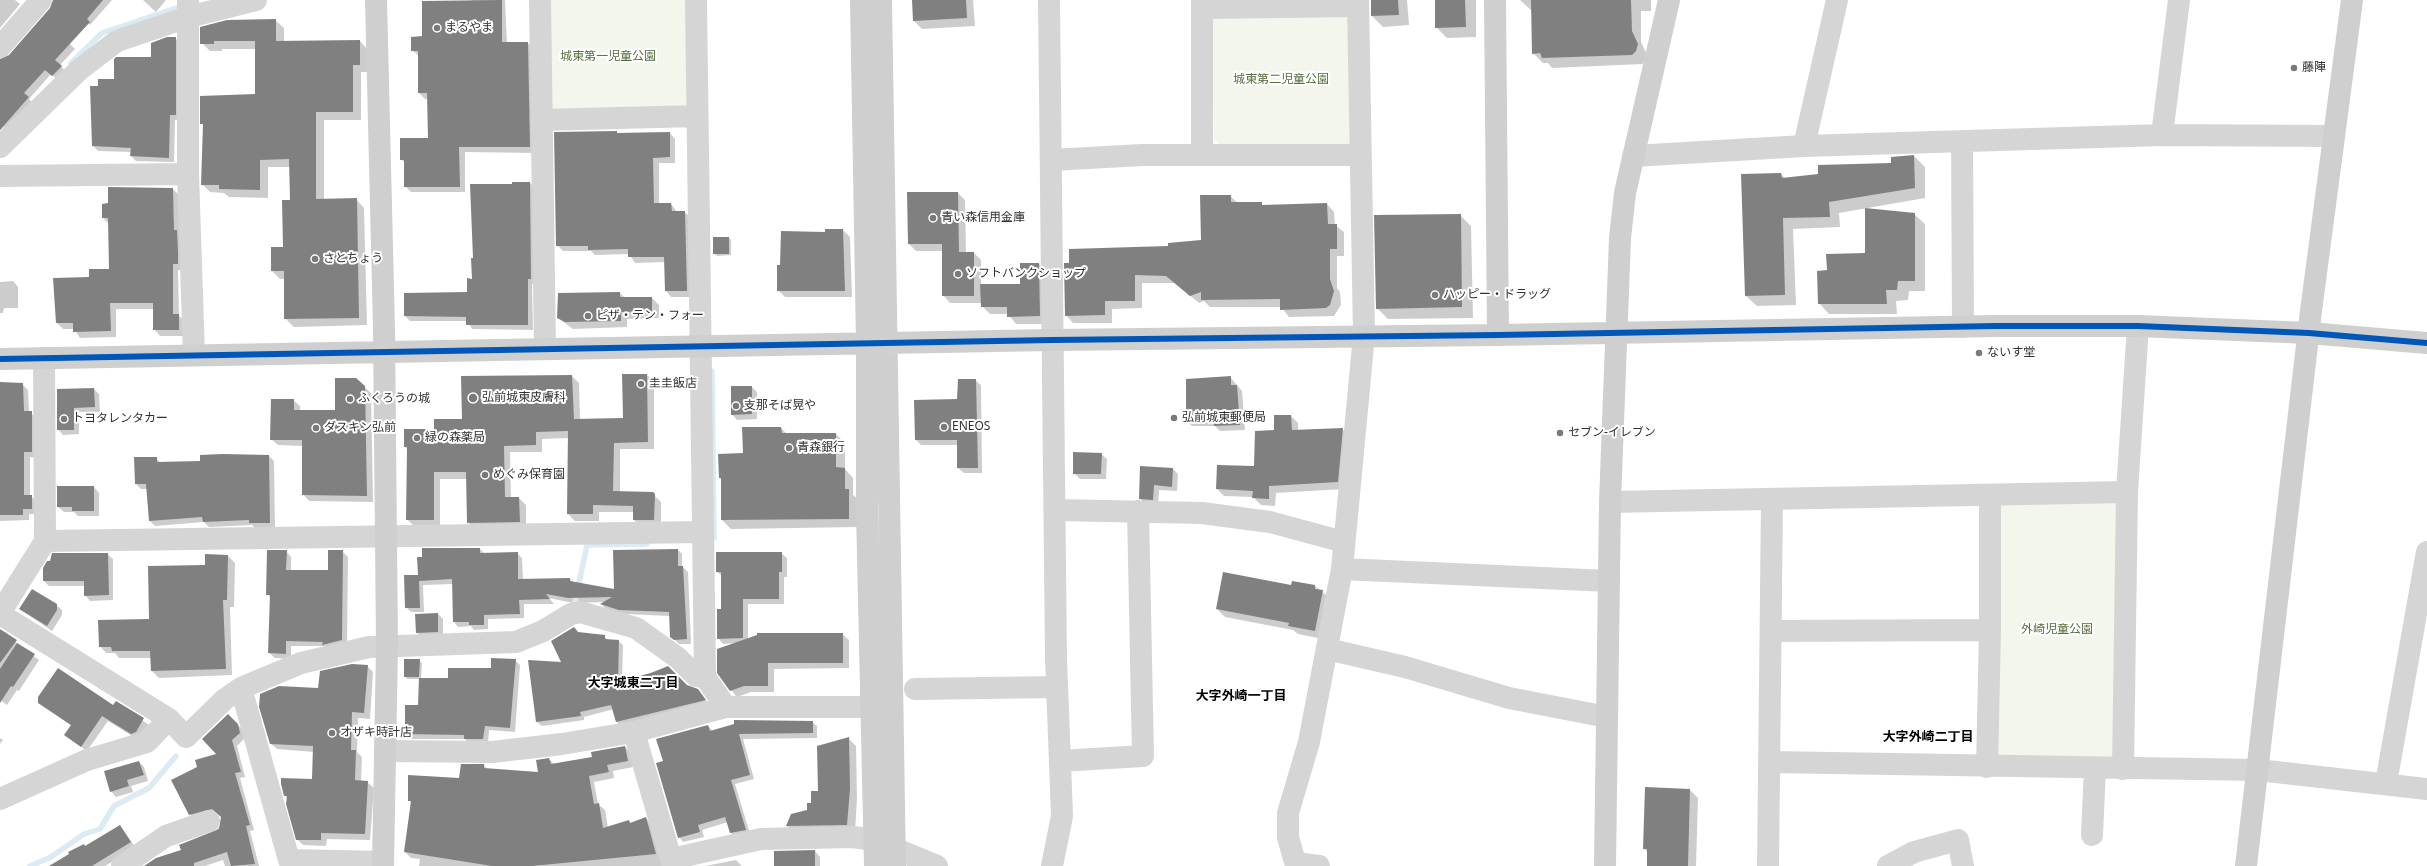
<!DOCTYPE html>
<meta charset="utf-8">
<style>
body{margin:0}
canvas{display:block;background:#fff}
</style>
<canvas width="2427" height="866"></canvas>
<script>
const c = document.querySelector('canvas').getContext('2d');
c.lineJoin = 'round';
function fill(path, color) {
  c.fillStyle = color;
  c.fill(path, 'evenodd');
}
function toPath(rows) {
  const path = new Path2D();
  for (const r of rows) {
    path.moveTo(r[0], r[1]);
    for (let i = 2; i < r.length; i += 2) path.lineTo(r[i], r[i + 1]);
  }
  return path;
}
function stroke(path, color, width, dash) {
  c.strokeStyle = color;
  c.lineWidth = width;
  c.lineCap = dash ? 'butt' : 'round';
  c.setLineDash(dash || []);
  c.stroke(path);
}
function drawText(font, color, halo, rows, align = 'center') {
  c.font = font + ' "Noto Sans","Noto Sans JP",sans-serif';
  c.lineWidth = 4;
  c.setLineDash([]);
  c.textBaseline = 'middle';
  c.strokeStyle = halo;
  c.fillStyle = color;
  for (const [text, x, y, turn = 0] of rows) {
    c.save();
    c.translate(x, y);
    c.rotate((+turn || 0) * Math.PI / 180);
    c.textAlign = isNaN(turn) ? turn : align;
    if (halo) c.strokeText(text, 0, 0);
    c.fillText(text, 0, 0);
    c.restore();
  }
}
fill(toPath([
 [549,0,688,0,688,106,550,109],
 [1341,12,1350,20,1350,143,1342,147,1222,147,1214,140,1211,23,1218,13],
 [2000,501,2118,503,2115,759,1997,758]
]), '#f2f6ed');
fill(toPath([
 [0,0,15,0,20,4,0,28],
 [73,0,112,0,90,25,73,10],
 [143,0,166,0,156,12],
 [472,0,505,0,507,43,528,43,533,49,535,153,465,152,465,192,411,192,405,186,405,163,401,159,429,139,429,99,425,99,419,93,419,56,412,50,423,37],
 [913,0,973,0,975,26,922,29,914,21],
 [1372,0,1407,0,1409,25,1383,27,1372,16],
 [1436,0,1476,0,1476,37,1447,38,1436,27],
 [1520,0,1651,0,1651,11,1641,11,1641,42,1647,55,1646,61,1642,64,1552,68,1548,63,1543,63,1533,53,1532,11],
 [275,20,284,28,284,42,360,41,368,50,368,72,361,72,361,120,324,120,324,200,356,199,364,208,367,325,294,327,285,318,285,279,280,279,272,271,284,248,291,201,290,167,268,167,268,198,229,197,224,193,210,192,202,184,204,126,202,124,256,95,256,49,222,49,222,51,210,51,202,43],
 [175,38,180,43,180,119,175,120,174,162,136,161,131,156,132,152,98,151,93,146,99,87,152,58],
 [70,44,75,49,60,65,66,72,58,80,51,74,29,99,33,103,9,131,4,127,0,131,0,60],
 [670,133,675,139,675,163,659,163,659,204,671,204,677,212,684,212,690,217,692,297,671,297,666,291,665,262,635,263,629,254,595,255,591,251,563,251,557,245],
 [1914,156,1925,167,1925,198,1839,213,1840,227,1793,229,1796,305,1757,306,1746,296,1781,174,1785,178,1819,175,1892,164,1892,158],
 [530,183,535,188,536,283,532,284,533,330,472,329,467,321,410,321,405,316,405,294,468,293,513,185],
 [173,189,179,195,184,270,178,270,179,316,185,321,185,336,160,336,154,329,154,309,116,309,116,337,80,338,74,329,63,329,57,323,54,279,90,278,110,270,109,224,103,218],
 [908,193,958,193,965,200,966,253,974,253,981,260,981,285,1021,285,1039,264,1047,272,1048,324,1016,324,1008,314,990,314,982,306,982,303,950,303,943,295,943,251,916,251,909,244],
 [1230,196,1238,203,1261,203,1264,206,1327,204,1334,212,1335,225,1344,232,1344,256,1337,256,1337,288,1340,292,1341,305,1334,316,1289,317,1281,307,1210,307,1204,301,1199,303,1175,283,1142,283,1142,308,1112,309,1112,323,1073,323,1066,315,1169,247,1202,241],
 [1914,214,1925,224,1925,291,1909,291,1908,300,1896,301,1897,314,1829,314,1819,303,1828,271,1866,254],
 [1460,215,1471,226,1473,318,1388,319,1377,308],
 [843,230,850,237,852,297,785,297,778,290,781,266,826,233],
 [729,238,731,240,731,255,717,256,714,253],
 [13,281,18,287,18,308,4,308,3,313,0,313,0,282],
 [620,293,625,298,652,298,659,305,659,318,627,319,627,327,573,329,558,318],
 [647,375,654,381,654,449,620,449,620,492,652,493,661,502,661,527,641,527,634,520,634,512,599,512,599,521,575,521,568,514,569,438,542,439,542,452,510,452,511,498,519,498,526,505,526,529,474,529,468,522,467,479,440,479,440,526,414,526,407,519,408,450,405,447,435,430,572,376,579,383,580,420,624,419],
 [1230,377,1242,391,1245,430,1220,431,1215,426,1192,426,1187,421],
 [356,379,371,393,373,502,309,501,303,494,303,446,278,445,271,439,293,400,300,406,300,411,336,411],
 [975,380,981,385,982,473,964,473,958,468,958,445,921,445,916,440,915,401,958,400],
 [0,383,22,384,28,390,29,412,37,418,37,458,30,457,30,496,38,502,38,514,29,514,29,520,0,521],
 [752,387,757,392,757,419,737,420,732,414],
 [94,389,99,394,100,412,79,412,79,434,63,435,58,429,58,390],
 [1291,416,1298,423,1298,431,1342,429,1349,436,1344,489,1276,493,1275,506,1261,505,1253,497,1224,496,1217,489,1255,467],
 [781,428,787,434,836,434,845,443,845,469,853,478,853,495,858,499,858,527,731,529,722,520,722,480,720,478,744,454],
 [1101,454,1107,459,1106,479,1080,479,1074,473],
 [269,456,274,461,275,528,255,528,252,525,209,527,204,522,155,526,150,521,147,489,141,489,136,484,156,458,161,463,201,462],
 [1141,467,1173,469,1178,474,1177,491,1159,490,1158,504,1145,504,1140,498],
 [94,487,99,493,99,516,78,516,74,512,64,512,58,507],
 [480,549,484,553,517,553,522,558,523,580,570,579,573,582,615,591,678,550,682,554,682,566,688,572,691,644,679,644,671,636,670,616,625,614,606,609,602,605,606,602,573,603,549,598,554,604,524,604,524,618,488,619,488,629,474,630,471,626,458,627,454,622,453,584,423,585,424,612,411,612,406,607,419,576],
 [286,551,291,557,291,571,329,571,343,552,348,557,347,646,291,646,291,659,275,658,269,653,271,598,267,594],
 [781,553,787,558,787,577,784,577,784,604,748,604,748,639,842,634,849,640,849,668,774,669,774,692,751,692,737,697,731,690,736,643,723,644,718,638,722,610,722,576,717,572],
 [107,554,113,559,113,600,90,601,85,595,85,586,49,586,44,581],
 [228,556,235,563,234,607,230,607,232,675,159,678,152,671,151,658,119,658,115,653,106,653,100,646,150,620,206,566],
 [1292,586,1315,586,1331,599,1323,639,1298,634,1293,630,1225,617,1217,609],
 [56,605,62,610,62,615,52,631,20,609],
 [438,614,443,619,443,637,422,638,417,632],
 [0,630,39,660,19,691,17,690,7,705,0,700],
 [579,633,604,636,609,641,618,641,623,645,622,682,668,667,687,686,697,690,709,704,621,726,617,722,614,709,584,717,584,720,542,726,537,722,562,663],
 [419,660,422,663,421,679,449,679,492,669,515,660,520,665,515,732,489,730,488,744,469,744,465,739,411,739,406,734,419,706,420,679,407,679,405,676],
 [367,666,373,672,370,719,358,718,357,752,362,757,361,782,367,782,374,788,370,840,327,839,326,846,303,845,297,839,287,798,285,795,313,780,314,752,277,749,270,743,319,689],
 [116,702,149,725,137,739,108,721,87,751,65,735,72,726,39,703,113,707],
 [228,715,243,730,245,738,237,746,245,777,240,778,254,830,250,831,259,866,225,866,223,860,205,866,159,866,182,851,214,833,222,823,222,817,218,814,195,819,190,814,198,767,218,755],
 [812,722,817,726,817,738,743,739,754,779,735,784,750,834,736,837,731,833,728,822,702,830,704,837,683,842,679,837,664,762,708,726,713,731],
 [0,738,3,740,0,744],
 [848,738,856,746,857,798,855,832,795,834,787,826,808,811],
 [625,747,631,753,633,767,613,771,614,778,594,782,598,804,605,810,608,828,628,821,631,823,646,818,651,824,664,866,419,866,420,859,411,858,405,852,412,804,409,800,460,779,484,765,488,770,539,773,549,759,554,764,593,757],
 [139,762,144,767,148,781,131,786,133,792,116,797,111,791],
 [1690,790,1698,798,1696,866,1648,866,1648,853,1644,848],
 [120,826,136,848,105,866,68,866,86,847],
 [815,851,820,857,820,866,775,866],
 [736,860,742,866,705,866]
]), '#0003');
stroke(toPath([
 [71,63,102,33,182,6],
 [712,371,714,538],
 [575,602,587,545,647,544],
 [30,866,51,857,84,834,100,829,114,806,149,788,176,756]
]), '#dbeaf3', 5.5);
fill(toPath([
 [53,0,103,0,87,19,90,22,55,60,62,66,52,76,45,70,24,93,29,97,0,130,0,59,9,55,50,8],
 [502,0,502,42,528,42,530,147,459,147,460,187,404,187,404,160,400,160,400,138,428,138,427,93,418,93,418,51,411,51,411,37,422,36,422,1],
 [912,0,966,0,967,18,913,21],
 [1371,0,1398,0,1399,15,1371,16],
 [1435,0,1465,0,1466,27,1435,28],
 [1531,0,1631,0,1632,31,1638,44,1636,51,1632,55,1542,58,1540,53,1532,54],
 [276,19,276,41,360,40,360,65,353,65,353,112,316,112,316,199,357,198,359,318,284,319,284,271,271,271,271,247,283,247,282,200,290,200,289,159,260,160,260,190,219,189,219,185,201,185,203,124,200,124,200,96,255,94,255,41,214,41,214,44,200,44,200,27,227,20],
 [167,37,176,37,176,115,170,115,169,158,130,156,131,148,92,146,90,86,98,86,98,79,114,79,114,59,116,57,151,57,151,43],
 [617,131,617,133,670,132,670,157,653,158,654,203,671,203,672,211,685,211,687,291,665,291,664,257,628,257,628,249,588,250,588,246,556,246,554,132],
 [1914,155,1915,188,1829,202,1830,217,1783,218,1785,295,1745,296,1741,174,1781,173,1782,178,1818,174,1818,165,1891,163,1891,157],
 [512,182,530,182,531,279,528,279,528,325,466,325,466,317,404,316,404,293,467,292,467,278,472,279,471,258,473,258,470,184,512,184],
 [108,187,173,188,174,230,177,230,178,252,178,264,173,264,173,314,179,314,179,330,153,330,153,303,110,303,111,331,73,332,73,323,56,323,53,278,89,277,89,269,109,269,108,218,102,218,102,204,108,203],
 [907,192,958,192,959,252,974,252,974,296,942,296,942,244,908,244],
 [1200,195,1231,195,1231,202,1262,202,1262,205,1327,203,1328,224,1337,224,1337,249,1330,249,1330,279,1334,291,1330,305,1326,308,1280,310,1280,299,1201,300,1201,292,1190,296,1166,276,1135,275,1135,301,1105,301,1105,315,1065,316,1064,263,1069,263,1069,249,1168,246,1168,243,1201,240],
 [1865,208,1915,213,1915,281,1898,281,1897,290,1886,290,1887,304,1818,304,1817,271,1827,270,1826,254,1865,253],
 [1461,214,1462,307,1376,309,1374,215],
 [825,229,843,229,845,291,777,291,777,265,780,265,781,231,825,232],
 [713,237,729,237,729,254,713,254],
 [1020,263,1039,263,1040,316,1007,317,1007,307,981,307,980,284,1020,284],
 [620,292,620,297,652,297,652,311,621,312,621,321,565,322,557,318,558,293],
 [622,374,647,374,648,442,614,443,613,491,653,492,655,494,654,520,633,520,633,506,593,505,593,514,567,514,568,431,536,432,536,445,504,446,505,497,519,497,520,522,467,523,466,472,434,472,434,520,406,520,407,447,404,447,404,429,434,429,434,419,462,419,461,376,572,375,574,419,623,418],
 [1231,376,1231,385,1237,385,1240,425,1214,426,1213,421,1186,421,1186,379],
 [335,378,356,378,365,386,367,496,302,495,302,440,270,440,271,399,294,399,294,410,335,410],
 [958,379,976,379,978,468,957,468,957,440,915,440,914,400,957,399],
 [0,382,23,383,24,411,32,411,32,452,24,452,24,495,32,495,32,509,23,509,23,515,0,515],
 [731,386,752,386,752,414,731,415],
 [94,388,95,407,74,408,74,430,57,430,57,389],
 [1274,415,1291,415,1292,430,1343,428,1338,482,1269,486,1269,499,1252,498,1253,491,1216,489,1217,465,1254,466,1255,431,1274,430],
 [742,427,781,427,782,433,836,433,836,467,845,468,845,489,849,489,849,519,721,520,721,478,719,478,718,454,743,453],
 [1073,452,1102,453,1101,474,1073,474],
 [222,454,269,455,270,523,249,523,249,520,203,522,202,517,149,521,146,484,135,484,134,457,157,457,157,462,200,461,200,455],
 [1140,466,1173,468,1172,487,1154,485,1153,500,1139,499],
 [57,486,94,486,94,511,72,511,72,507,57,507],
 [422,548,480,548,480,553,518,552,518,579,570,578,570,581,614,589,613,550,678,549,678,566,683,566,687,639,674,640,670,637,669,612,619,610,600,604,612,597,568,598,546,594,550,599,519,600,520,614,484,615,484,625,469,625,469,622,453,622,452,579,419,581,420,608,405,608,404,575,418,575,417,557,422,557],
 [267,550,287,550,286,570,328,570,328,550,343,550,342,640,322,645,323,642,286,641,286,654,268,653,270,595,266,595],
 [716,552,782,552,782,572,779,572,779,599,743,599,743,638,717,639,717,609,721,609,721,572,716,572],
 [52,553,108,553,109,595,84,596,84,581,43,581,43,568,47,561,50,561],
 [205,554,228,555,227,600,223,600,226,669,151,671,150,651,112,651,111,647,99,647,98,620,149,619,148,566,205,565],
 [1223,572,1291,585,1292,581,1315,585,1315,589,1323,590,1315,631,1288,626,1289,623,1216,609],
 [32,589,57,604,57,610,47,626,19,609],
 [438,613,438,632,416,633,415,614],
 [574,627,578,632,605,635,605,639,619,640,618,682,651,673,668,666,687,685,698,689,706,700,616,722,611,705,580,712,581,716,536,722,528,660,561,662,551,641],
 [0,629,17,640,0,663],
 [757,633,843,633,843,663,768,663,768,686,744,686,730,691,717,673,717,649,757,635],
 [17,643,35,654,13,687,11,686,0,703,0,669],
 [491,658,516,659,510,728,485,726,483,739,464,739,464,735,405,734,405,705,418,705,419,678,448,678,448,668,491,668],
 [404,659,420,659,419,677,404,677],
 [352,664,368,665,364,713,352,712,351,750,356,750,355,780,368,781,365,834,321,833,321,840,296,840,286,804,287,796,284,796,281,784,281,778,312,779,313,746,270,744,259,707,260,694,279,686,318,688,320,671],
 [58,668,113,705,116,701,144,718,136,732,131,734,102,716,81,747,64,735,71,725,38,703,38,697],
 [228,714,238,724,240,733,232,740,241,772,235,773,250,825,246,826,255,864,231,866,227,852,194,863,194,866,144,866,156,858,181,850,179,845,219,829,221,817,212,809,189,815,171,780,197,767,195,760,216,754,202,739],
 [734,720,813,721,813,733,739,734,750,775,731,780,746,830,730,833,725,817,698,825,700,832,678,838,656,763,663,761,656,739,708,725,710,731,734,724],
 [849,737,850,789,847,825,786,826,791,814,807,810,807,803,811,803,811,791,818,791,817,746],
 [625,746,628,761,607,765,609,772,589,776,594,804,599,803,603,828,629,820,630,823,646,817,656,854,532,866,492,866,404,852,411,801,408,801,408,775,459,778,461,764,484,764,484,768,538,772,536,760,549,758,551,764,592,757,591,752],
 [139,761,144,775,127,780,129,786,110,792,104,771],
 [1645,787,1690,789,1688,866,1647,866,1647,849,1643,849],
 [120,825,131,842,92,866,49,866,69,854,68,852,84,844,85,846],
 [815,850,815,866,774,866,774,851]
]), '#808080');
stroke(toPath([
 [188,0,188,174,194,355],
 [540,0,545,349],
 [696,0,705,677,726,707],
 [1049,0,1056,658,1062,816,1052,866],
 [1202,8,1358,6],
 [0,47,41,0],
 [541,120,697,116],
 [2162,135,2179,0],
 [1962,142,1963,327],
 [1804,146,1837,0],
 [0,147,79,70,117,41,188,17,256,0],
 [1202,155,1202,0],
 [1633,156,1804,146,2162,135,2333,136],
 [1052,160,1142,155,1360,155],
 [0,176,188,174],
 [44,358,45,541,703,532],
 [1610,502,2127,492],
 [1055,510,1202,513,1270,522,1344,542],
 [1342,569,1609,581],
 [0,613,45,541],
 [0,614,169,719,186,737,225,699,241,688,301,663,369,647,516,642,543,631,571,614,580,612,636,628,678,658,696,676,705,677],
 [1771,631,1990,630],
 [1327,649,1405,667,1509,698,1607,717],
 [241,688,289,860,383,862],
 [915,689,1057,687],
 [634,732,673,866],
 [385,751,492,752,562,744,634,732,726,707,891,707],
 [1060,761,1143,756,1138,511],
 [1770,762,2258,770,2427,789],
 [1987,767,1990,630,1990,495],
 [2123,769,2127,492,2138,326],
 [2386,783,2427,552],
 [0,799,87,760,147,742,169,719],
 [2092,835,2095,768],
 [671,859,761,839,853,837,874,840,937,866],
 [1296,863,1319,866],
 [122,866,166,836,209,821],
 [1296,866,1288,837,1288,813,1309,742,1342,569,1364,335,1358,0],
 [1768,866,1772,500],
 [1888,866,1914,852,1958,840,1963,866]
]), '#d5d5d5', 22);
stroke(toPath([
 [376,0,384,329,387,646,383,866],
 [861,0,867,343,867,512,875,866],
 [881,0,895,866],
 [1495,0,1498,335],
 [0,359,1052,340,1498,335,1996,326,2138,326,2309,333,2427,343],
 [1605,866,1610,502,1620,238,1625,193,1669,0],
 [2246,866,2311,311,2352,0]
]), '#cfcfcf', 22);
stroke(toPath([
 [0,359,1052,340,1498,335,1996,326,2138,326,2309,333,2427,343]
]), '#0057b8', 6);
for (const [x, y, r, color] of [
 [437,28,4,"#797979"],
 [2294,68,4,"#797979"],
 [933,218,4,"#797979"],
 [315,259,4,"#797979"],
 [958,274,4,"#797979"],
 [1435,295,4,"#797979"],
 [588,316,4,"#797979"],
 [1979,353,4,"#797979"],
 [641,384,4,"#797979"],
 [473,398,5,"#797979"],
 [350,399,4,"#797979"],
 [736,406,4,"#797979"],
 [1174,418,4,"#797979"],
 [64,419,4,"#797979"],
 [944,427,4,"#797979"],
 [316,428,4,"#797979"],
 [1560,433,4,"#797979"],
 [417,438,4,"#797979"],
 [789,448,4,"#797979"],
 [485,475,4,"#797979"],
 [332,733,4,"#797979"]
]) {
  const dot = new Path2D();
  dot.arc(x, y, r, 0, 2 * Math.PI);
  c.fillStyle = color;
  c.fill(dot);
  stroke(dot, '#fff', 1.5);
}
drawText('12px', '#313131', '#fff', [
 ["まるやま",445,28],
 ["藤陣",2302,68],
 ["青い森信用金庫",941,218],
 ["さとちょう",323,259],
 ["ソフトバンクショップ",966,274],
 ["ハッピー・ドラッグ",1443,295],
 ["ピザ・テン・フォー",596,316],
 ["ないす堂",1987,353],
 ["圭圭飯店",649,384],
 ["弘前城東皮膚科",482,398],
 ["ふくろうの城",358,399],
 ["支那そば晃や",744,406],
 ["弘前城東郵便局",1182,418],
 ["トヨタレンタカー",72,419],
 ["ENEOS",952,427],
 ["ダスキン弘前",324,428],
 ["セブン-イレブン",1568,433],
 ["緑の森薬局",425,438],
 ["青森銀行",797,448],
 ["めぐみ保育園",493,475],
 ["オザキ時計店",340,733]
], 'left');
drawText('12px', '#556e3c', '#fff', [
 ["城東第一児童公園",608,57],
 ["城東第二児童公園",1281,80],
 ["外崎児童公園",2057,630]
]);
drawText('bold 13px', '#000', '#fff', [
 ["大字城東二丁目",633,683],
 ["大字外崎一丁目",1241,696],
 ["大字外崎二丁目",1928,737]
]);
</script>
